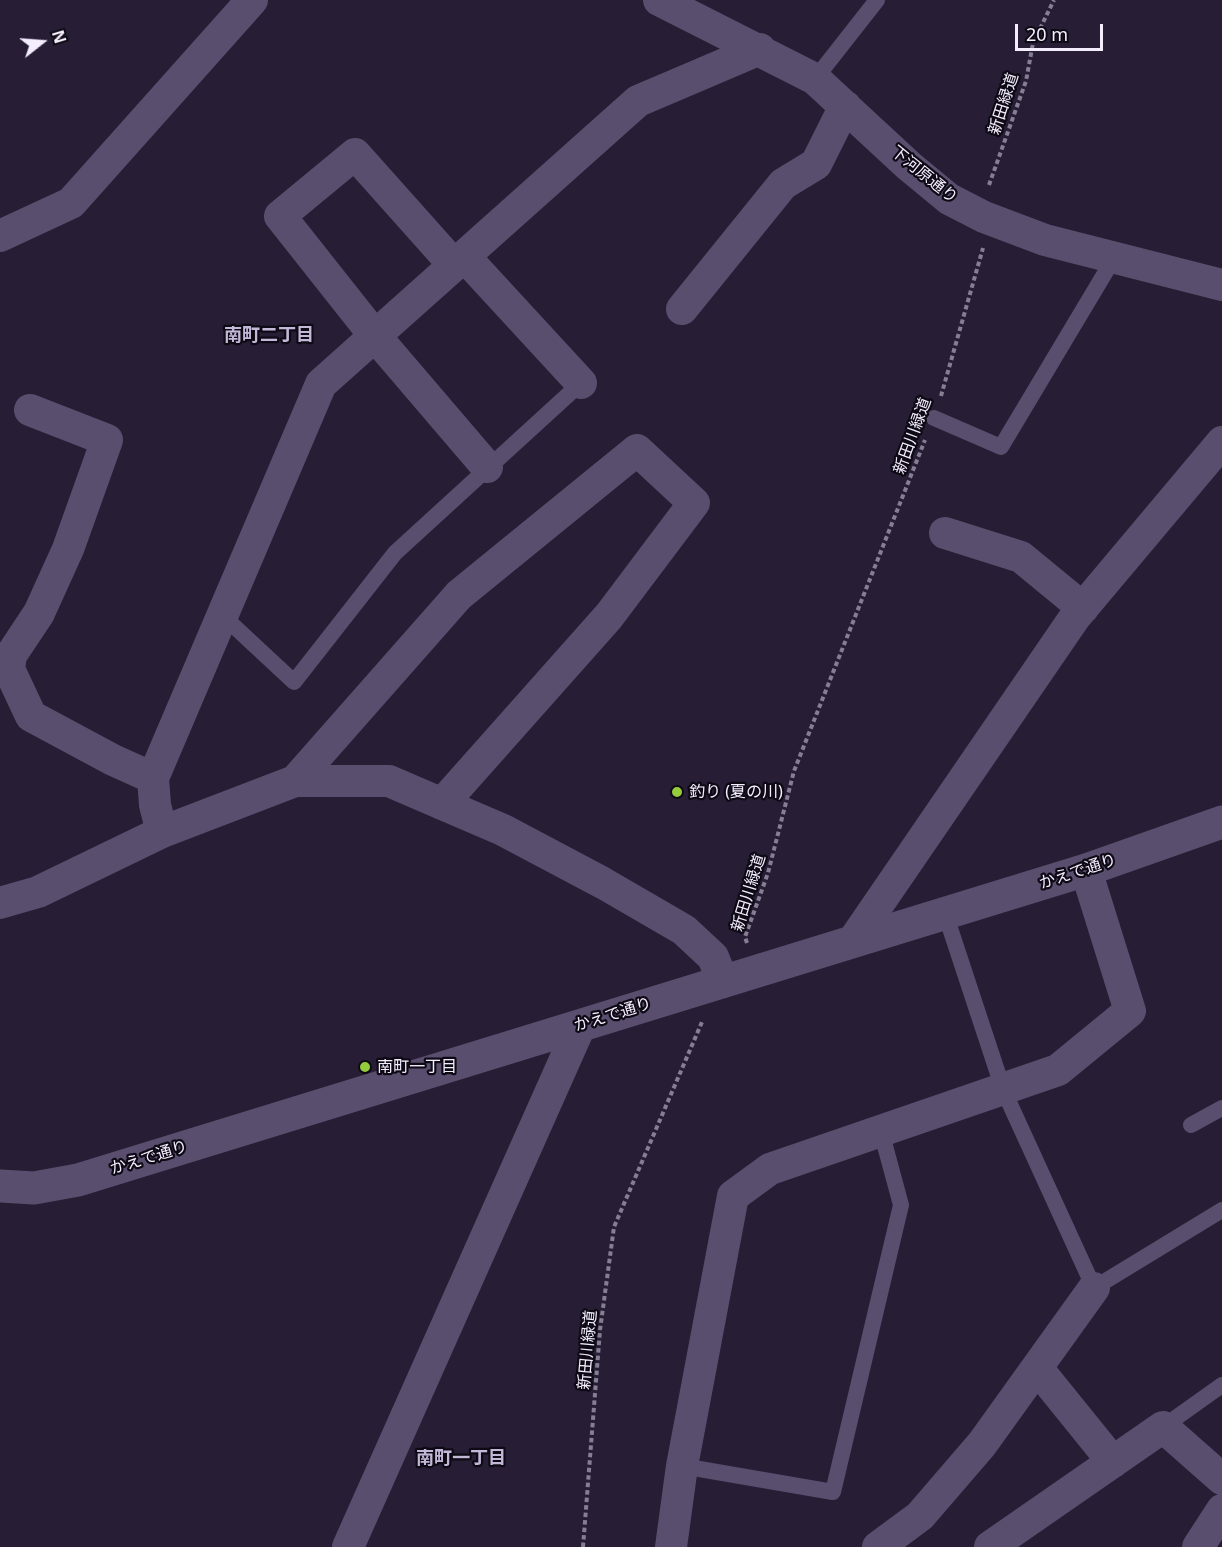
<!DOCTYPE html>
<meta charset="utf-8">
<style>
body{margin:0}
#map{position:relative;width:1222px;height:1547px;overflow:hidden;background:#271e36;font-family:"Noto Sans",sans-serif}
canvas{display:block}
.north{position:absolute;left:12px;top:12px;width:60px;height:60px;-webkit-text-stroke:4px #0e0a15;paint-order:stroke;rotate:73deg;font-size:16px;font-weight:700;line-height:24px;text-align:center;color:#f3edfe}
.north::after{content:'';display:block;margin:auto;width:21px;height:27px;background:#f3edfe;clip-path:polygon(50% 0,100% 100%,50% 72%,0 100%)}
.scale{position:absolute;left:1015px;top:24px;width:88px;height:27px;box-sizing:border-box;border:3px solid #f3edfe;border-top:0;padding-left:8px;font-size:18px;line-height:21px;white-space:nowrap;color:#f3edfe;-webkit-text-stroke:4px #0e0a15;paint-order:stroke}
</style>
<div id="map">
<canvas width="1222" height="1547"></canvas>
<div class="north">N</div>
<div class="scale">20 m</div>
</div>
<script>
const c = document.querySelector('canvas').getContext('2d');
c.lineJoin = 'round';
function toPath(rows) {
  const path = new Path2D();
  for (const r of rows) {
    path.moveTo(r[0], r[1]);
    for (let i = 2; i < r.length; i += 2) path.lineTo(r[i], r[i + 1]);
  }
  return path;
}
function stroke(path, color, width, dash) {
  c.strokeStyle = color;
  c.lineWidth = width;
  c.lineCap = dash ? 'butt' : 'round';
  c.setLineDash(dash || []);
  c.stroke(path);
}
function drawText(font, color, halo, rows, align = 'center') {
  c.font = font + ' "Noto Sans","Noto Sans JP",sans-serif';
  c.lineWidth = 4.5;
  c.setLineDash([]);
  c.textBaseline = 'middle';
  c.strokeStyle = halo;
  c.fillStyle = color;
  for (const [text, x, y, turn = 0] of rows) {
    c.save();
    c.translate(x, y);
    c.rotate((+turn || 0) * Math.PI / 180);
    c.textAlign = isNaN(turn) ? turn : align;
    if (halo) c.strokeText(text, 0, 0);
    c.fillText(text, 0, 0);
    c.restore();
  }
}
stroke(toPath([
 [989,185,1026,81,1033,43,1054,0],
 [941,396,983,248],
 [747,943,745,937,768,873,794,771,925,440],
 [583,1547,600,1330,614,1227,702,1022]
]), '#867f93', 4, [4.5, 3]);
stroke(toPath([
 [815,79,877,0],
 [934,418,1001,447,1114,258],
 [222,615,294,682,395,553,581,383],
 [945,913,1003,1089,1094,1288,1222,1210],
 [1191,1125,1222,1108],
 [1163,1427,1222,1385],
 [682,1466,833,1492,901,1205,881,1131]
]), '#5a4e6e', 16);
stroke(toPath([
 [659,0,815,79,909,166,949,199,984,217,1045,240,1222,285],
 [0,236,71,203,252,0],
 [464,256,581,383],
 [454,265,355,154,280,216,375,336,487,467],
 [682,309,783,184,816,164,845,106],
 [30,410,107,440,68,549,39,613,11,655,9,669,31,716,113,760,153,778],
 [945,533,1021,557,1083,608],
 [295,781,459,595,637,450,694,503,609,616,442,804],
 [162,832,155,805,153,778,321,384,638,101,760,49],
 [0,903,38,892,162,832,295,781,389,781,503,830,603,883,684,930,713,957,723,982],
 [853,941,1075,617,1222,442],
 [1037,1368,1113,1462],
 [348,1547,580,1026],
 [671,1547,682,1466,733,1196,770,1169,1058,1070,1130,1011,1086,870],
 [878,1547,920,1516,982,1444,1094,1288],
 [990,1547,1163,1427,1222,1479],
 [1198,1547,1222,1510]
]), '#5a4e6e', 32);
stroke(toPath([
 [0,1186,34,1188,78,1180,1086,870,1222,822]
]), '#5a4e6e', 33);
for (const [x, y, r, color] of [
 [677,792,6,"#94cc3c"],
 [365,1067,6,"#94cc3c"]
]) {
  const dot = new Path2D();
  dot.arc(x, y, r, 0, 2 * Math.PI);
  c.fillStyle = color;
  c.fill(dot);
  stroke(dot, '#0e0a15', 2);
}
drawText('16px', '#f3edfe', '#0e0a15', [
 ["新田緑道",1004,104,-72],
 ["下河原通り",924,175,39],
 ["新田川緑道",913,436,-70],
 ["かえで通り",1078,872,-18],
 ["新田川緑道",749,893,-73],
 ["かえで通り",613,1015,-17],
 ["かえで通り",149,1158,-17],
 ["新田川緑道",588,1350,-85]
]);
drawText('16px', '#f3edfe', '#0e0a15', [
 ["釣り (夏の川)",689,792],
 ["南町一丁目",377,1067]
], 'left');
drawText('bold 18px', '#c3b8d8', '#0e0a15', [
 ["南町二丁目",269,336],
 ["南町一丁目",461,1459]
]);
</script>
